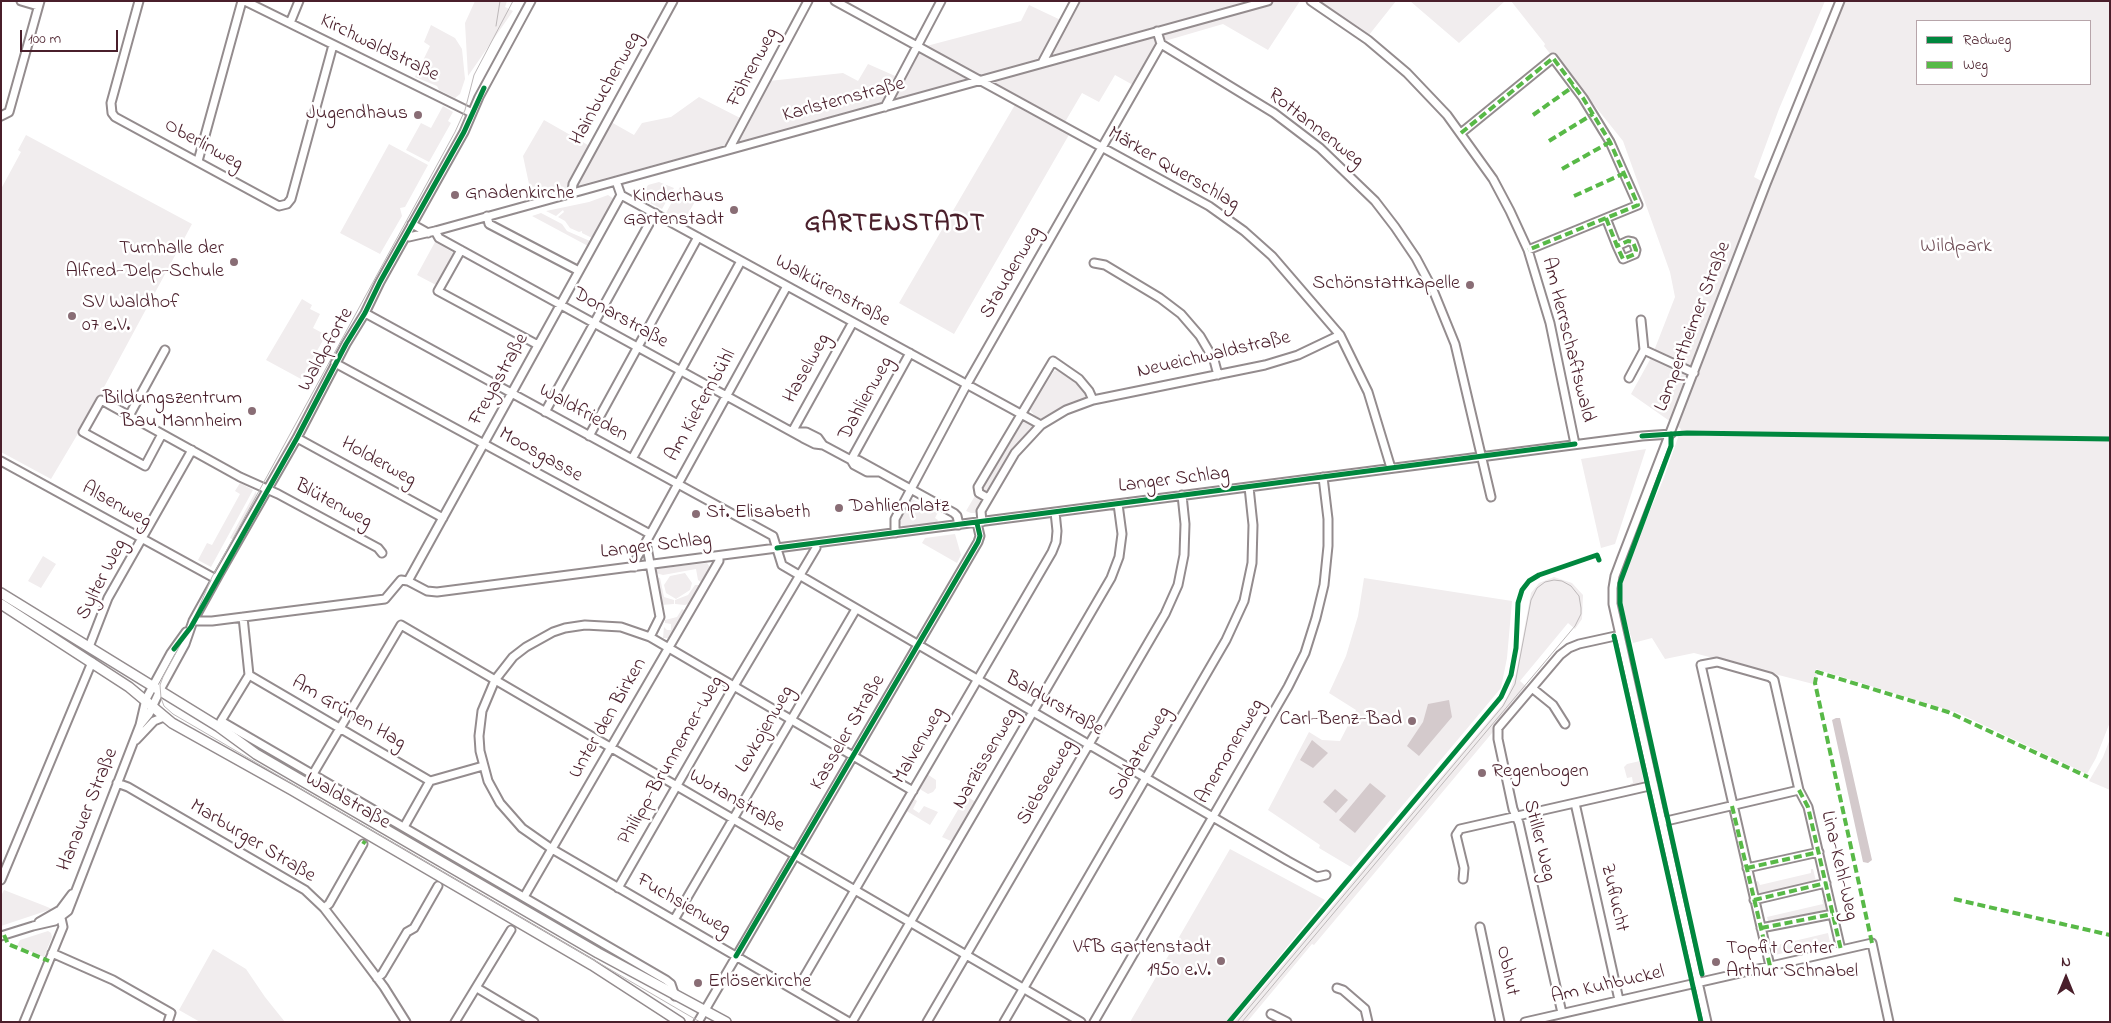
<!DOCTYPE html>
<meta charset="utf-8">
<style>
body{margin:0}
#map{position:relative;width:2111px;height:1023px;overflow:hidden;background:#fff;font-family:"Indie Flower",sans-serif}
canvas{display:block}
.frame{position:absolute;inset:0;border:2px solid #4a1f2b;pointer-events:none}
.legend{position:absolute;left:1916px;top:20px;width:175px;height:65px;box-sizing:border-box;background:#fff;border:1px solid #b7a5aa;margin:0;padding:6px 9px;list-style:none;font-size:15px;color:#4a1f2b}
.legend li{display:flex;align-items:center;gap:10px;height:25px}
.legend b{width:25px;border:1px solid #b7a5aa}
.north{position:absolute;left:2041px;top:953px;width:50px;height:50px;-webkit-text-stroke:4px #fff;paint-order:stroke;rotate:0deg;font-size:14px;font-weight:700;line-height:20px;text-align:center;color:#4a1f2b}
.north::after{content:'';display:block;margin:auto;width:18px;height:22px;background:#4a1f2b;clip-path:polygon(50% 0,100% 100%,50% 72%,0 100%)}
.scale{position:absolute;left:20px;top:30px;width:98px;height:22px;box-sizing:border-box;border:2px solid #4a1f2b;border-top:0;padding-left:6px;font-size:15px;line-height:18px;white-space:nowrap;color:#4a1f2b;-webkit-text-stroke:4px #fff;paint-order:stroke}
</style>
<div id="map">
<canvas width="2111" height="1023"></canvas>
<div class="frame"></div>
<ul class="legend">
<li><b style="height:6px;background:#00873e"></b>Radweg</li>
<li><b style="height:6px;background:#58b947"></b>Weg</li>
</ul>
<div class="north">N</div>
<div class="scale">100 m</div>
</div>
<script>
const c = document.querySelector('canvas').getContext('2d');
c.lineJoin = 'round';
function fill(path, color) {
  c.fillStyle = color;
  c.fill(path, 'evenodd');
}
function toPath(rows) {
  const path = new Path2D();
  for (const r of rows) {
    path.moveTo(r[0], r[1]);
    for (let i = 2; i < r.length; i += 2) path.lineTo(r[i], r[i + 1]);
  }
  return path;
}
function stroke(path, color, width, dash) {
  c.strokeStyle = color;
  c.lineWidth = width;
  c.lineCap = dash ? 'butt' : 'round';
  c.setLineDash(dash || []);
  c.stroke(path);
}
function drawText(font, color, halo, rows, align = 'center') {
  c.font = font + ' "Indie Flower",sans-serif';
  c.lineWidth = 5;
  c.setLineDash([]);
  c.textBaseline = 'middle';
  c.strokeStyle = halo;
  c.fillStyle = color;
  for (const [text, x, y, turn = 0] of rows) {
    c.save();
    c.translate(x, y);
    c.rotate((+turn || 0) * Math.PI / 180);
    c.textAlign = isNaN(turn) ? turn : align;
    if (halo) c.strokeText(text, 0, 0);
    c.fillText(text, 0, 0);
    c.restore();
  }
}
fill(toPath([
 [475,1,507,1,505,7,513,11,468,76,465,23],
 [1079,1,1300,1,1268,50,1223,24,1158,43,1133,85,1115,75,1099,102,1082,93,1065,122,983,76,532,198,523,156,544,120,595,149,611,122,634,135,642,123,671,117,699,97,746,121,769,81,843,73,858,81,868,64,902,79,919,48,1021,21,1029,5,1067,23],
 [1312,1,1396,1,1369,35],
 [1410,1,1505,1,1459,43],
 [1511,1,1825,1,1779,109,1754,177,1765,183,1840,1,2110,1,2110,722,2096,758,2087,774,1958,713,1816,669,1817,685,1694,653,1665,659,1652,638,1633,643,1620,601,1623,574,1663,480,1681,429,1631,394,1652,356,1675,297,1670,272,1623,141,1554,55,1552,56,1544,46,1545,44],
 [1917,21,2090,21,2090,84,1917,84],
 [431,25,455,38,462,49,465,79,460,94,455,98,439,90,437,86,415,77,430,46,424,42],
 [1016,103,1070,133,954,334,899,303],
 [443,106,453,112,448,121,451,123,429,162,406,150,421,123,431,128],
 [26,135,192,224,89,415,51,479,1,452,1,189,21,152,18,150],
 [389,144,428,165,405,207,400,208,402,216,380,254,340,233],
 [659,182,674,188,662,209,640,198,648,185],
 [680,187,698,196,683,223,666,213],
 [608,195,614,199,592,238,582,233,582,231,579,232,570,228,565,221,558,217,564,212,563,210,556,216,546,211,589,202],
 [541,213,562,224,567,231,590,241,588,246,532,216],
 [435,242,454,253,436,285,417,275],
 [302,299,312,305,310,309,320,314,313,328,326,335,301,379,266,360],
 [1059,370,1075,380,1087,393,1086,396,1084,399,1071,402,1040,419,1035,416,1030,410,1054,371],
 [1022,418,1031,422,1033,429,1008,454,986,493,982,492,980,487],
 [1646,449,1615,544,1601,548,1581,459],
 [240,483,253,490,211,567,198,560,207,543,212,545,240,494,235,491],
 [256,491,257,498,234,540,230,538],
 [976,494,984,499,975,513,971,513,966,511],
 [910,498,938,512,935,518,938,520,937,522,903,527,900,523,900,518],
 [955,534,961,555,957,563,922,543,925,538],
 [43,556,56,564,41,588,28,581],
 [707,563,710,567,701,582,698,580,696,569,663,575,656,573,655,569],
 [685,573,692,583,690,590,676,599,666,593,664,585,670,576],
 [656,577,660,578,664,597,674,600,674,604,661,605],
 [1554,577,1572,583,1583,595,1582,619,1575,629,1568,623,1520,681,1529,689,1314,945,1312,944,1247,1022,1234,1022,1502,705,1508,695,1516,674,1531,593,1539,583],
 [1364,578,1512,601,1507,658,1501,688,1351,867,1319,848,1320,845,1268,810,1309,732,1322,740,1340,741,1356,710,1329,693,1346,656,1358,616],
 [695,585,699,585,699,587,690,603,685,605,675,604,675,600,688,595],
 [682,609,685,611,669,638,663,638,664,627,667,630,671,630,671,624,665,623,665,620,677,617],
 [221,724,663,981,671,989,600,950,257,750],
 [2110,739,2110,790,2089,781,2103,757],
 [1640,761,1644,784,1631,787,1630,784,1633,783,1632,777,1627,778,1624,767,1627,764],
 [927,774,936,780,936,788,933,792,928,794,918,788],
 [966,796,976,802,953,842,942,837],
 [913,798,917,801,913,809,919,813,924,806,938,812,930,825,905,810],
 [302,802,310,804,518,926,517,927],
 [1230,849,1325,900,1226,1022,1130,1022],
 [1811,869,1813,869,1816,881,1757,894,1755,882,1758,881,1760,885,1811,873],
 [4,890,45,906,52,909,1,926,1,896],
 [1825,899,1828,911,1769,925,1767,917,1823,904,1822,900],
 [48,931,51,933,52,937,44,957,17,946,20,940],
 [1828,933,1830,942,1775,955,1773,946],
 [213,949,246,969,265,997,285,1022,200,1022,179,1010]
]), '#f1edee');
fill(toPath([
 [1449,700,1452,717,1419,756,1407,746,1423,722,1428,704],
 [1836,718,1840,718,1872,860,1868,863,1863,862,1832,720],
 [1312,740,1328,753,1313,768,1300,760],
 [1370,783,1386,796,1355,833,1339,820],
 [1335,789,1348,800,1336,813,1323,802]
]), '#d4cacc');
const minor = toPath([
 [21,1,38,6],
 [139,1,111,103,112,113,115,117,279,206,287,204,291,199,333,45],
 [245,1,472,113],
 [835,1,1209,206,1244,231,1272,256,1340,335,1368,392,1391,468],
 [1311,1,1368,40,1407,73,1447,115,1493,179,1510,211,1528,250,1550,323,1575,444],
 [290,23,299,1],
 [1161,44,1274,113,1320,148,1375,201,1395,227,1416,258,1433,290,1455,344,1491,497],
 [1042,63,1075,1],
 [885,107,941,1],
 [1,116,9,112,40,1],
 [1461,133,1553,58,1583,98,1610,142,1638,205,1528,250],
 [729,149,808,1],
 [198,161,242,1],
 [616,181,621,195,1041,425],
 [572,192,573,184,673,1],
 [487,216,489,224,579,271],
 [1606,218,1617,246,1623,259,1635,254,1636,250,1633,242,1628,241,1617,246],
 [412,224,428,233],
 [435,231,439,238,803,438,815,444,823,445],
 [406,236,409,237,435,231,1268,1],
 [461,250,438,291,538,345],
 [1094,263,1105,265,1160,298,1181,314,1200,336,1214,360,1218,375],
 [365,313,773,536,782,565,1288,861,1317,877,1326,875],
 [1644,350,1694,373],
 [335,363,650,534],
 [1629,378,1644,350,1641,320],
 [545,412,655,213],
 [129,416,165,350],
 [792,432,853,322],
 [793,432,806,432,818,438,823,445,851,460,858,460,954,513,957,516,959,525],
 [162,434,145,466,83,432,101,400,240,477,278,494,378,548,382,553],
 [589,436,698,237],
 [297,438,443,518],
 [632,459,741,261],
 [851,460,910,353],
 [851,460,854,465,867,472,879,472],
 [1,461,216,579],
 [988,498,979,493,978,487,1053,361,1079,379,1089,391,1093,400],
 [982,522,981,511,1015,453,1041,425,1066,410,1093,400,1265,365,1298,355,1340,335],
 [895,533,895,519,967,384,1161,44,1157,31],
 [646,542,660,617,650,637],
 [635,567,636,559,646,542,787,286],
 [408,581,621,195],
 [243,617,249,675,221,721,666,980,671,984,675,996],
 [193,621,212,621,385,599,401,580,408,581,427,591,437,592,1642,436,1671,434],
 [89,647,108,598,192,450],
 [249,675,430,781],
 [1532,688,1553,705,1565,724],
 [140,725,149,714,162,686,185,644,193,621,219,574,297,438,346,344,365,313,380,282,464,132,479,97,531,1],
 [136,740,154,721,164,717],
 [313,774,401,625,1081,1022],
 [117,783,128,787,305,890,324,908,351,943,384,987,406,1022],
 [1575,803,1619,1000],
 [1662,822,1799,790],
 [404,827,430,781,483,766],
 [1747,868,1819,852],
 [1463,879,1464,868,1456,835,1460,829,1654,785],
 [1,880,92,662],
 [618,888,734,686,816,548],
 [524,897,719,561,719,556],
 [1754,900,1826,883],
 [324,908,329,904,363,844],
 [674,920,856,609],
 [39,922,60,910,72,894],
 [1480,927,1500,1022],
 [1761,928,1833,914],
 [1,936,33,926,55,921,68,911,140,725,146,699,171,653,186,632],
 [52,953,113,980,171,1013,168,1022],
 [1770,966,1701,665,1717,662,1770,677,1774,680,1799,790,1808,807,1841,950],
 [377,978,382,974,407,932,414,928,438,886],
 [477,988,534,1022],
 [1337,988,1343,990,1365,1009,1368,1022],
 [796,991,1052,552,1056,542,1057,531,1055,512],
 [1562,1013,1519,823,1513,809,1498,739,1498,728,1560,655,1569,648,1579,644,1620,635],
 [1271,1014,1287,1022],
 [24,1022,63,927,61,918,55,914],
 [455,1022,511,930],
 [698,1022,978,542,980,536,977,523],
 [849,1022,552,849,522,828,500,803,488,781,480,751,479,736,482,711,495,680,513,657,526,647,553,632,565,628,585,625,621,627,650,637,913,791],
 [852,1022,1111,578,1119,557,1122,534,1118,504],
 [927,1022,1165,614,1178,585,1184,555,1185,524,1182,495],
 [1004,1022,1226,640,1244,601,1252,563,1253,525,1249,487],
 [1094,1022,1288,687,1305,653,1316,618,1324,585,1328,546,1328,519,1323,477],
 [1525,1022,1872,943,1889,1022],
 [1707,1022,1613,604,1613,588,1615,576,1621,560,1766,184,1840,1]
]);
const major = toPath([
 [1,593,219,727,256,754,598,953,726,1022],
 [1,604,129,687,172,723,292,790,592,965,680,1022]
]);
stroke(minor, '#948c8e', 11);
stroke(major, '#948c8e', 12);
stroke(minor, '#fff', 7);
stroke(major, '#fff', 9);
stroke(toPath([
 [513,1,474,75,465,110,455,132,212,577,193,621,163,677,160,685,161,698,164,706,173,714,700,1022],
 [496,26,500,1],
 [1237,1022,1503,706,1515,684,1531,600,1537,588,1545,582,1554,580,1562,581,1571,586,1579,596,1581,608,1581,614,1575,626,1242,1022]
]), '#bdb8b9', 1);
stroke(toPath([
 [1533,115,1574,86],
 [1461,133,1553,58,1583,98,1610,142,1638,205,1528,250],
 [1549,141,1593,114],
 [1562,169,1610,142],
 [1574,196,1625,173],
 [1606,218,1617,246,1623,259,1635,254,1636,250,1633,242,1628,241,1617,246],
 [1799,790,1808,807,1841,950],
 [1732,806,1770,966],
 [363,844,365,841],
 [1747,868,1819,852],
 [1954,899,2110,935],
 [1754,900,1826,883],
 [1761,928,1833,914],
 [4,935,8,944,49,961],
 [1872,943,1815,683,1817,672,1948,712,2088,777]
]), '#58b947', 4, [8, 4]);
stroke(toPath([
 [1671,434,1671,446,1620,583,1620,603,1702,974],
 [1642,436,1687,433,2110,439],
 [777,548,1575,444],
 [1614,636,1701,1022],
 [174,649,191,627,297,438,346,344,365,313,380,282,464,132,484,88],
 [736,956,978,542,980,536,977,523],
 [1229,1022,1501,697,1511,675,1516,648,1518,603,1522,590,1529,581,1539,575,1597,555,1599,560]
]), '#00873e', 5);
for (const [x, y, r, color] of [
 [418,115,5,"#896d75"],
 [455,195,5,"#896d75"],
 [734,210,5,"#896d75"],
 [234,262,5,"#896d75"],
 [1470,285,5,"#896d75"],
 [72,316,5,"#896d75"],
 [252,411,5,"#896d75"],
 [839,508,5,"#896d75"],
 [696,514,5,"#896d75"],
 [1412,721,5,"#896d75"],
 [1482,773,5,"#896d75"],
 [1221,961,5,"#896d75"],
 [1716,962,5,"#896d75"],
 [698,983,5,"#896d75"]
]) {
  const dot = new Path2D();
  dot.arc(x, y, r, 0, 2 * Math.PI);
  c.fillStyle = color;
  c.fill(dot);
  stroke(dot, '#fff', 2);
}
drawText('20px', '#4a1f2b', '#fff', [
 ["Kirchwaldstraße",379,49,26],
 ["Föhrenweg",754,68,-62],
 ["Hainbuchenweg",607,89,-61],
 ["Karlsternstraße",844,101,-15],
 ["Rottannenweg",1315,129,38],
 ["Oberlinweg",203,146,29],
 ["Märker Querschlag",1173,170,30],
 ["Staudenweg",1012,273,-60],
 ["Walkürenstraße",832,292,29],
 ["Donarstraße",620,319,29],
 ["Lampertheimer Straße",1694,327,-69],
 ["Am Herrschaftswald",1567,340,76],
 ["Waldpforte",327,350,-61],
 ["Neueichwaldstraße",1214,356,-13],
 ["Haselweg",808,369,-61],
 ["Freyastraße",500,380,-61],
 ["Dahlienweg",867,399,-61],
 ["Am Kiefernbühl",702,406,-61],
 ["Waldfrieden",583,414,29],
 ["Moosgasse",540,456,29],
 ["Holderweg",378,463,29],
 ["Langer Schlag",1174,481,-7],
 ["Blütenweg",333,505,28],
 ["Alsenweg",116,506,29],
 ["Langer Schlag",656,547,-7],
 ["Sylter Weg",103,580,-63],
 ["Baldurstraße",1054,705,30],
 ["Am Grünen Hag",348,714,30],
 ["Unter den Birken",609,719,-60],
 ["Levkojenweg",766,730,-60],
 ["Kasseler Straße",849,733,-60],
 ["Malvenweg",920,746,-60],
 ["Anemonenweg",1231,752,-60],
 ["Soldatenweg",1141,754,-60],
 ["Narzissenweg",987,759,-60],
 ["Philipp-Brunnemer-Weg",672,761,-60],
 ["Siebseeweg",1047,783,-60],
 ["Waldstraße",347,802,30],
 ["Wotanstraße",736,802,30],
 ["Hanauer Straße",89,810,-68],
 ["Stiller Weg",1538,841,76],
 ["Marburger Straße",252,842,31],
 ["Lina-Kehl-Weg",1838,866,77],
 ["Zuflucht",1613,898,77],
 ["Fuchsienweg",683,906,30],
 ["Obhut",1506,971,78],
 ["Am Kuhbuckel",1608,986,-13]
]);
drawText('20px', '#4a1f2b', '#fff', [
 ["Jugendhaus",408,115],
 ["Gnadenkirche",465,195,"left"],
 ["Kinderhaus",724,198],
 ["Gartenstadt",724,221],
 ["Turnhalle der",224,250],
 ["Alfred-Delp-Schule",224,273],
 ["Schönstattkapelle",1460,285],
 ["SV Waldhof",82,304,"left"],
 ["07 e.V.",82,327,"left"],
 ["Bildungszentrum",242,400],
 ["Bau Mannheim",242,423],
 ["Dahlienplatz",849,508,"left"],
 ["St. Elisabeth",706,514,"left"],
 ["Carl-Benz-Bad",1402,721],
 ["Regenbogen",1492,773,"left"],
 ["VfB Gartenstadt",1211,949],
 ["1950 e.V.",1211,972],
 ["Topfit Center",1726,950,"left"],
 ["Arthur Schnabel",1726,973,"left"],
 ["Erlöserkirche",708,983,"left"]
], 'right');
drawText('20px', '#714f58', '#fff', [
 ["Wildpark",1956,248]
]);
c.letterSpacing = '1px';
drawText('bold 25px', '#4a1f2b', '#fff', [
 ["GARTENSTADT",895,226]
]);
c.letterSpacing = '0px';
</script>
